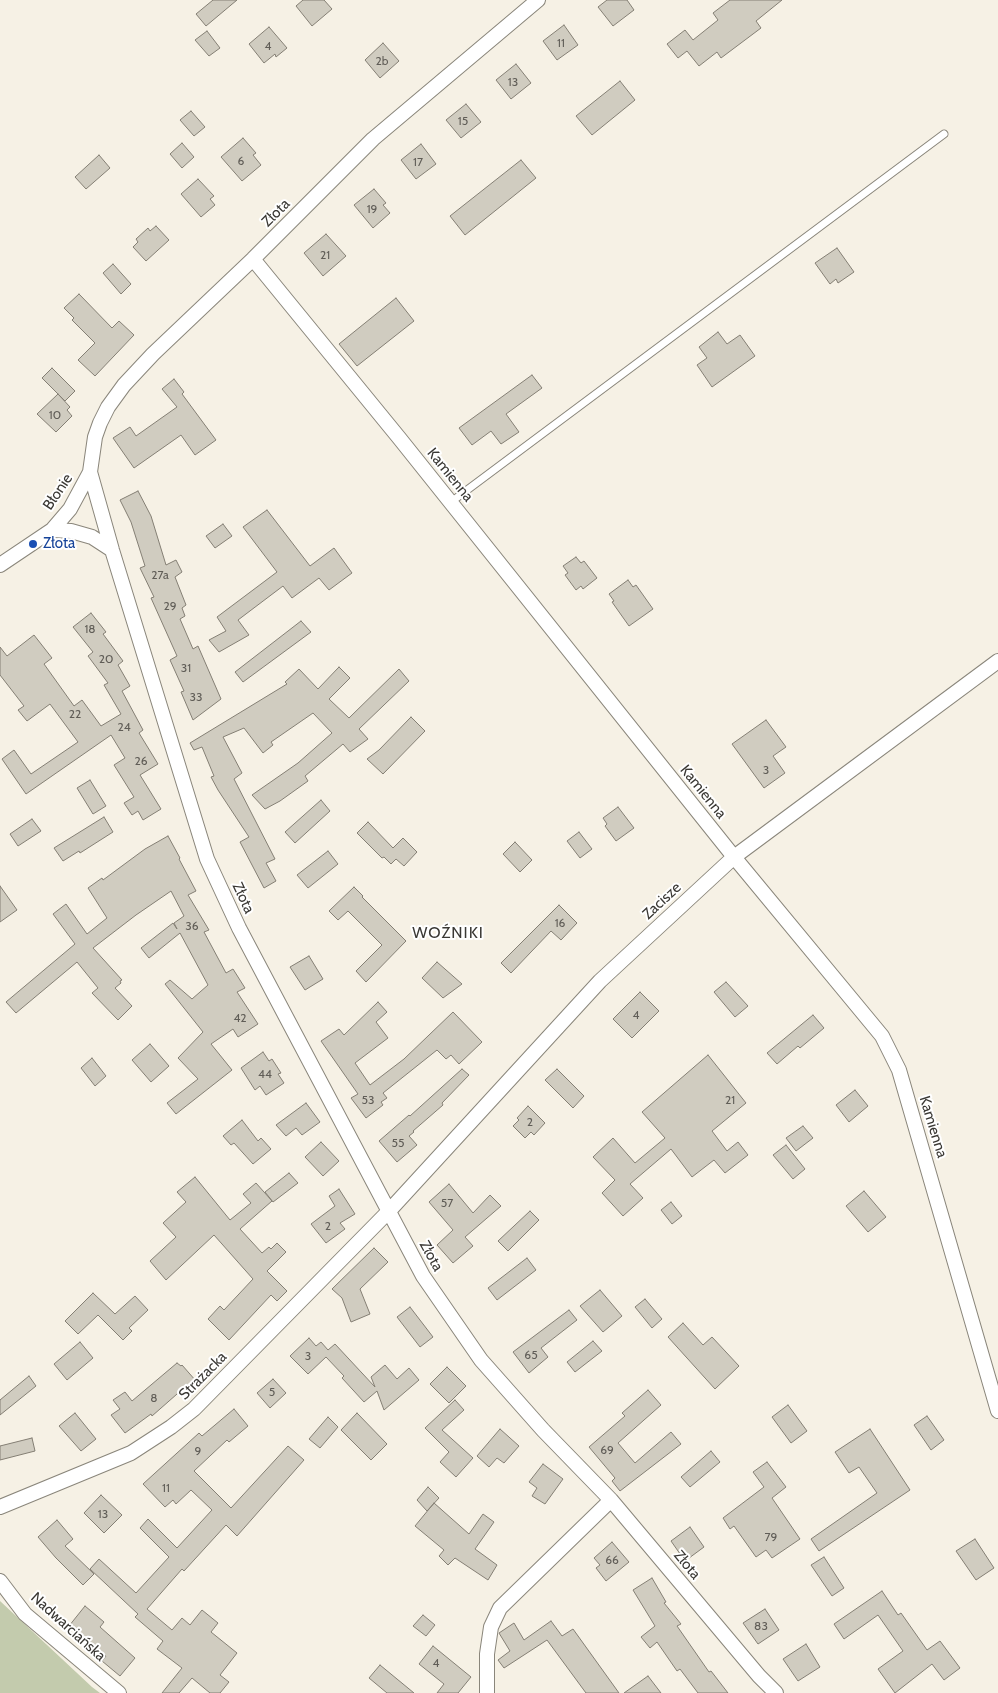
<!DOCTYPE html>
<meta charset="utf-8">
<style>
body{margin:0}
canvas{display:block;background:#f6f1e5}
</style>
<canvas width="998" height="1693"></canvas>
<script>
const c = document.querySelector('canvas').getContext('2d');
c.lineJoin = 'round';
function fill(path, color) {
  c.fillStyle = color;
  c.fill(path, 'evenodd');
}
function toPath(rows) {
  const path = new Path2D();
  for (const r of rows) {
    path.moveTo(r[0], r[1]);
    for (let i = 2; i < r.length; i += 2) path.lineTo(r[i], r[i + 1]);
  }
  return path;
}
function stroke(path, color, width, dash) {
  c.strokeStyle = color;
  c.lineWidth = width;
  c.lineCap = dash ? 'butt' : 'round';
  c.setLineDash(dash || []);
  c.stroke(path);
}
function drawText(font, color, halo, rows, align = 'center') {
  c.font = font + ' Cabin,sans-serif';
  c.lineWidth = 4;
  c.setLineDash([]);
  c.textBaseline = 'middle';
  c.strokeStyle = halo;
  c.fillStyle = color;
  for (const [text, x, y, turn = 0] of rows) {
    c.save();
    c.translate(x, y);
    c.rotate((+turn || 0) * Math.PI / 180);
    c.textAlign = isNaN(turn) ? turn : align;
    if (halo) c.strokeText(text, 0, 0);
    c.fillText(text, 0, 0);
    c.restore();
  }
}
fill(toPath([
 [0,1601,92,1687,100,1693,0,1693]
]), '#c3cbad');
const building = toPath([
 [213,0,237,0,206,26,196,14,213,0],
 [303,0,324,0,332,9,312,26,296,6,303,0],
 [607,0,627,0,634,10,613,26,598,7,607,0],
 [730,0,782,0,756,21,761,28,721,58,717,52,699,66,687,51,678,58,667,44,685,30,693,40,718,20,713,13,730,0],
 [564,25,578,45,557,60,543,41,564,25],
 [269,27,287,48,276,57,275,54,264,63,249,44,269,27],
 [207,31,220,48,209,56,195,40,207,31],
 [383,43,399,61,380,78,365,60,383,43],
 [516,64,531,83,511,99,496,80,516,64],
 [620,81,635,100,592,135,576,116,620,81],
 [466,104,481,122,461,138,446,120,466,104],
 [191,111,205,127,194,136,180,120,191,111],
 [243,138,256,153,253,155,261,165,242,181,221,157,243,138],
 [182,143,194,157,182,168,170,154,182,143],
 [421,144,436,164,416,179,401,160,421,144],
 [99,155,110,168,86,189,75,177,99,155],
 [521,160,536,178,465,235,450,216,521,160],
 [198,179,214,196,210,199,215,205,201,217,181,194,198,179],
 [374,189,386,203,383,205,390,213,373,228,354,205,374,189],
 [156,226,169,240,146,261,133,247,138,242,136,239,148,228,150,231,156,226],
 [326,234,346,256,323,276,304,253,326,234],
 [837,248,854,272,838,283,836,279,830,284,815,263,837,248],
 [113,264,131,284,121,294,103,273,113,264],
 [79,294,112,328,119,321,134,335,95,376,78,360,95,343,72,320,74,318,64,308,79,294],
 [396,298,414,321,357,366,339,344,396,298],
 [718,332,727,344,740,335,755,356,712,387,697,365,707,358,699,347,718,332],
 [52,368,75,391,65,401,42,378,52,368],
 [532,375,542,388,506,414,519,432,501,444,491,431,472,445,459,428,532,375],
 [174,379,184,392,182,394,216,440,195,455,181,435,134,468,113,438,130,427,136,436,177,407,162,389,174,379],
 [58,394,70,407,67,410,72,416,56,432,37,414,58,394],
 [138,491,151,516,166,565,176,560,182,572,175,577,186,605,182,608,185,616,180,619,193,649,198,646,221,699,193,720,181,692,184,691,170,660,177,656,151,598,154,597,140,568,145,566,131,522,120,500,138,491],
 [267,510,310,566,334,548,352,573,329,590,319,578,292,598,283,586,238,620,249,635,219,652,209,640,226,631,217,617,277,572,243,527,267,510],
 [223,524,232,536,215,548,206,536,223,524],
 [576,557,581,563,584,561,597,578,583,589,581,586,576,590,565,575,568,573,563,566,576,557],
 [628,580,633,587,636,585,653,609,629,626,612,602,614,601,609,594,628,580],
 [91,613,106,632,103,634,123,661,118,665,130,686,122,691,143,730,139,733,158,764,140,775,161,809,143,820,138,811,132,815,124,803,134,797,114,765,125,758,111,735,26,794,2,759,14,750,31,774,78,742,50,704,27,721,18,710,24,706,0,675,0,647,7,656,34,635,52,658,44,664,74,706,82,700,101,726,121,714,104,685,108,683,88,656,93,652,73,627,91,613],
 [301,621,311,632,243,682,235,672,301,621],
 [339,667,350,678,329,699,349,718,399,669,409,681,359,729,368,739,350,752,343,744,305,776,308,781,280,801,265,809,252,795,298,763,332,733,313,713,271,742,273,745,263,753,244,728,223,737,242,773,234,779,275,859,266,863,276,881,264,888,240,842,249,837,218,790,211,777,214,776,202,747,194,750,190,743,287,684,285,682,299,669,318,689,339,667],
 [411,717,425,731,383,774,367,759,379,750,411,717],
 [766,720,786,747,773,756,785,773,764,788,732,744,766,720],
 [90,780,106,806,93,814,77,788,90,780],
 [321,800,330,811,295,843,285,832,321,800],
 [618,807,634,828,616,841,605,826,607,824,603,818,618,807],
 [104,817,113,832,80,853,79,851,63,861,54,848,104,817],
 [32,819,41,831,18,846,10,834,32,819],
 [368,822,393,848,403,838,417,852,404,866,396,859,391,864,384,857,382,858,357,833,368,822],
 [579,832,592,849,580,858,567,841,579,832],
 [168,836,180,858,179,859,196,891,188,895,209,930,204,932,226,973,233,969,245,988,237,992,258,1024,238,1037,233,1029,211,1044,232,1070,176,1114,167,1103,198,1079,178,1058,203,1032,165,984,170,980,192,999,208,985,180,933,149,958,141,948,173,923,177,929,174,923,184,916,171,891,136,915,93,948,122,980,120,981,121,983,115,988,132,1006,118,1020,92,993,98,988,77,962,16,1013,6,1002,75,944,53,914,66,904,87,934,107,918,88,888,102,878,103,880,145,849,168,836],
 [515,842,532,860,520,872,503,854,515,842],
 [328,851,338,864,308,888,297,875,328,851],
 [0,886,17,910,0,922,0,886],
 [354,887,363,896,362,897,406,941,366,982,356,971,382,945,348,911,338,920,329,911,354,887],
 [559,905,577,923,561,940,551,931,511,973,501,963,559,905],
 [309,956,323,979,305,990,290,967,309,956],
 [437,962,462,984,443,998,422,978,437,962],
 [726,982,748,1006,735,1017,714,992,726,982],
 [640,992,659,1011,632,1038,613,1019,640,992],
 [378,1002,387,1012,376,1022,388,1038,355,1063,370,1085,404,1059,453,1012,482,1042,459,1064,451,1055,446,1059,437,1050,383,1093,387,1098,381,1102,383,1105,366,1118,351,1098,358,1094,321,1041,339,1029,344,1035,378,1002],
 [813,1015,824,1028,800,1048,798,1046,777,1064,767,1053,813,1015],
 [150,1044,169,1066,151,1082,132,1060,150,1044],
 [263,1052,269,1061,272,1059,281,1073,278,1074,284,1083,266,1095,260,1086,255,1090,241,1068,263,1052],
 [708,1055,746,1103,712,1131,727,1151,738,1142,748,1155,725,1173,714,1160,692,1177,671,1149,630,1184,643,1198,623,1216,602,1193,615,1180,593,1157,613,1138,635,1163,665,1138,642,1112,708,1055],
 [92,1058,106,1076,95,1086,81,1068,92,1058],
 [462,1069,469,1075,442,1103,443,1105,413,1131,414,1132,409,1136,417,1145,397,1162,379,1141,409,1115,410,1116,462,1069],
 [557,1069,584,1096,573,1108,545,1080,557,1069],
 [855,1090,868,1106,849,1122,836,1105,855,1090],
 [306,1103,320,1122,302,1135,296,1128,286,1136,276,1125,306,1103],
 [528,1106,545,1123,534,1135,531,1132,525,1138,513,1126,519,1120,517,1118,528,1106],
 [242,1120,258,1141,261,1138,271,1149,253,1164,234,1143,231,1145,223,1136,242,1120],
 [803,1126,813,1138,796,1151,786,1138,803,1126],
 [321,1142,339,1161,323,1176,305,1157,321,1142],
 [786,1145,805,1169,793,1179,773,1155,786,1145],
 [289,1173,298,1183,273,1202,265,1192,289,1173],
 [195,1177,230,1220,251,1203,243,1194,256,1183,272,1201,240,1229,262,1253,269,1247,271,1249,277,1243,286,1252,267,1271,287,1291,277,1301,271,1295,229,1340,208,1319,220,1306,224,1310,253,1279,214,1235,166,1280,150,1261,176,1237,163,1223,186,1202,177,1192,195,1177],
 [449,1184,473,1213,490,1195,501,1206,465,1237,473,1246,453,1263,437,1245,453,1230,429,1202,449,1184],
 [339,1189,355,1214,340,1223,345,1229,326,1243,311,1224,335,1206,329,1196,339,1189],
 [864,1191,886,1217,868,1232,846,1206,864,1191],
 [671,1202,682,1216,672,1224,661,1210,671,1202],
 [530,1211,539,1220,508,1251,498,1241,530,1211],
 [374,1248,388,1262,360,1289,370,1314,351,1322,342,1298,332,1289,374,1248],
 [527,1258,536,1270,497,1300,488,1288,527,1258],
 [600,1290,622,1316,603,1332,580,1306,600,1290],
 [93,1293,115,1314,135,1296,148,1310,129,1328,132,1331,123,1340,98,1315,78,1334,65,1321,93,1293],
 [645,1299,662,1319,652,1328,635,1307,645,1299],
 [410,1307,433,1337,420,1347,397,1317,410,1307],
 [569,1310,577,1320,541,1348,548,1357,529,1373,513,1352,569,1310],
 [683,1323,703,1345,712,1337,739,1366,715,1389,668,1337,683,1323],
 [309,1338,316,1346,321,1342,328,1350,335,1344,375,1387,371,1377,385,1365,397,1379,409,1368,419,1380,384,1410,377,1391,364,1402,342,1378,344,1376,326,1357,308,1374,290,1356,309,1338],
 [593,1341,602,1351,575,1372,567,1362,593,1341],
 [80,1342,93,1358,67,1380,54,1364,80,1342],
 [177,1363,181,1366,182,1365,196,1381,187,1390,185,1387,152,1416,151,1414,125,1433,111,1415,120,1409,113,1400,125,1392,132,1401,177,1363],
 [447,1367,466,1386,449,1403,430,1384,447,1367],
 [29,1376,36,1386,0,1415,0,1400,29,1376],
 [273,1379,286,1393,270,1408,257,1393,273,1379],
 [648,1390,661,1405,618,1443,635,1463,671,1432,681,1444,620,1491,612,1481,615,1478,589,1447,625,1416,622,1413,648,1390],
 [455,1400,464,1410,442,1430,473,1458,456,1477,440,1462,449,1452,425,1428,455,1400],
 [788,1405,807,1431,791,1443,772,1417,788,1405],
 [234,1409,248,1426,229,1442,227,1440,194,1471,231,1508,288,1446,304,1460,237,1536,226,1525,184,1571,182,1569,147,1609,172,1630,182,1618,190,1625,202,1610,218,1623,211,1632,237,1653,220,1675,229,1682,220,1693,210,1693,192,1678,179,1693,162,1693,182,1668,157,1649,163,1641,135,1617,138,1614,90,1569,99,1559,136,1593,169,1557,140,1528,148,1519,177,1548,212,1510,191,1490,176,1504,173,1500,165,1507,143,1484,199,1433,202,1436,234,1409],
 [75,1413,96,1439,81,1451,59,1426,75,1413],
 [357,1413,387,1444,371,1460,341,1430,357,1413],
 [927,1416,944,1440,931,1450,914,1425,927,1416],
 [328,1417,338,1427,320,1448,309,1439,328,1417],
 [500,1429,519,1446,504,1463,497,1458,489,1467,477,1456,500,1429],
 [870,1429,910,1490,819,1551,811,1539,877,1493,859,1467,849,1473,835,1452,870,1429],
 [32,1438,35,1451,0,1460,0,1446,32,1438],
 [711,1451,720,1462,690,1487,681,1477,711,1451],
 [767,1462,786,1487,772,1498,800,1539,772,1558,766,1550,756,1557,734,1526,730,1529,723,1518,764,1487,753,1472,767,1462],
 [543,1464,563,1479,545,1504,532,1496,537,1488,529,1482,543,1464],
 [428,1487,439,1498,427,1511,417,1500,428,1487],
 [101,1495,122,1515,104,1533,84,1513,101,1495],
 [434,1503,469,1534,483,1514,494,1522,475,1549,497,1565,488,1580,455,1558,448,1565,439,1556,444,1550,415,1526,434,1503],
 [57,1520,73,1539,65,1546,94,1574,83,1585,56,1558,38,1537,57,1520],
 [690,1527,704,1547,685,1561,671,1541,690,1527],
 [975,1539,994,1568,976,1580,956,1551,975,1539],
 [612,1542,629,1562,606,1581,596,1568,600,1565,594,1558,612,1542],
 [824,1557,844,1588,832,1596,811,1565,824,1557],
 [652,1578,666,1602,664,1603,681,1624,677,1626,709,1672,711,1671,728,1693,698,1693,680,1669,677,1671,657,1642,650,1648,641,1637,655,1626,633,1590,652,1578],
 [882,1591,898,1615,901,1613,927,1650,940,1641,960,1668,944,1680,932,1664,895,1693,878,1669,903,1651,878,1615,844,1639,834,1624,882,1591],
 [85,1606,104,1622,100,1627,135,1658,120,1676,102,1661,106,1656,69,1626,85,1606],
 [765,1609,779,1630,758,1644,743,1623,765,1609],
 [423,1615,435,1625,426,1636,413,1626,423,1615],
 [551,1621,562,1636,573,1629,619,1693,586,1693,547,1640,504,1668,498,1660,510,1651,499,1633,514,1623,524,1640,551,1621],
 [806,1644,820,1667,798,1681,783,1659,806,1644],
 [433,1646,471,1677,458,1693,437,1693,444,1684,419,1664,433,1646],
 [380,1665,414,1693,387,1693,369,1678,380,1665],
 [648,1676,661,1693,624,1693,648,1676]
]);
fill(building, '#d0ccc0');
stroke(building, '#847f74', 1);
const service = toPath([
 [451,502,944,134]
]);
const minor = toPath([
 [538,0,373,139,253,259,153,354,124,385,108,407,100,423,95,437,90,472,112,550,207,859,239,928,423,1276,481,1360,543,1430,611,1500,759,1676,776,1693],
 [253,259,400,439,734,857,882,1036,899,1070,998,1411],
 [52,530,71,531,92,537,112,550],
 [0,565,52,530,70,509,90,472],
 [0,1507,131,1453,171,1427,194,1409,389,1211,600,981,734,857,998,661],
 [0,1581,25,1614,119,1693],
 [487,1693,487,1654,491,1627,500,1608,611,1500]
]);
stroke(service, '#8a867b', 9);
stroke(minor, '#8a867b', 16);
stroke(service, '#fff', 7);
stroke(minor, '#fff', 14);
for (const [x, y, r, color] of [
 [33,544,5,"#1a4fb4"]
]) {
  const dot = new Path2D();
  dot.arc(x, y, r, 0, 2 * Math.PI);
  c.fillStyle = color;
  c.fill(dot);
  stroke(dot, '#fff', 2);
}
drawText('12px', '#605d57', null, [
 ["11",561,43],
 ["4",268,46],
 ["2b",382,61],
 ["13",513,82],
 ["15",463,121],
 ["6",241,161],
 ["17",418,162],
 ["19",372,209],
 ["21",325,255],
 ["10",55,415],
 ["27a",160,575],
 ["29",170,606],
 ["18",90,629],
 ["20",106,659],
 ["31",186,668],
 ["33",196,697],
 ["22",75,714],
 ["24",124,727],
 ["26",141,761],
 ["3",766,770],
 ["16",560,923],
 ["36",192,926],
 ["4",636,1015],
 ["42",240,1018],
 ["44",265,1074],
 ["53",368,1100],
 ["21",730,1100],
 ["2",530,1122],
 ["55",398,1143],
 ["57",447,1203],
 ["2",328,1226],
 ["65",531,1355],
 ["3",308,1356],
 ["5",272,1392],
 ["8",154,1398],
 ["69",607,1450],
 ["9",198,1451],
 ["11",166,1488],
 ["13",103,1514],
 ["79",771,1537],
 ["66",612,1560],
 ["83",761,1626],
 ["4",436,1663]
]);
drawText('15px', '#3a3834', '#fff', [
 ["Złota",276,213,-45],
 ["Kamienna",450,475,51],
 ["Błonie",58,492,-56],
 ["Kamienna",703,792,51],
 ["Złota",243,898,65],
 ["Zacisze",662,901,-43],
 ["Kamienna",933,1127,73],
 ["Złota",431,1256,61],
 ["Strażacka",203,1376,-45],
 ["Złota",687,1565,50],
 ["Nadwarciańska",68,1627,42]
]);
drawText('15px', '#164399', '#fff', [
 ["Złota",43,544]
], 'left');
c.letterSpacing = '1px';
drawText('16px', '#3a3834', '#fff', [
 ["WOŹNIKI",448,933]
]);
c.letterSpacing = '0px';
</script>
